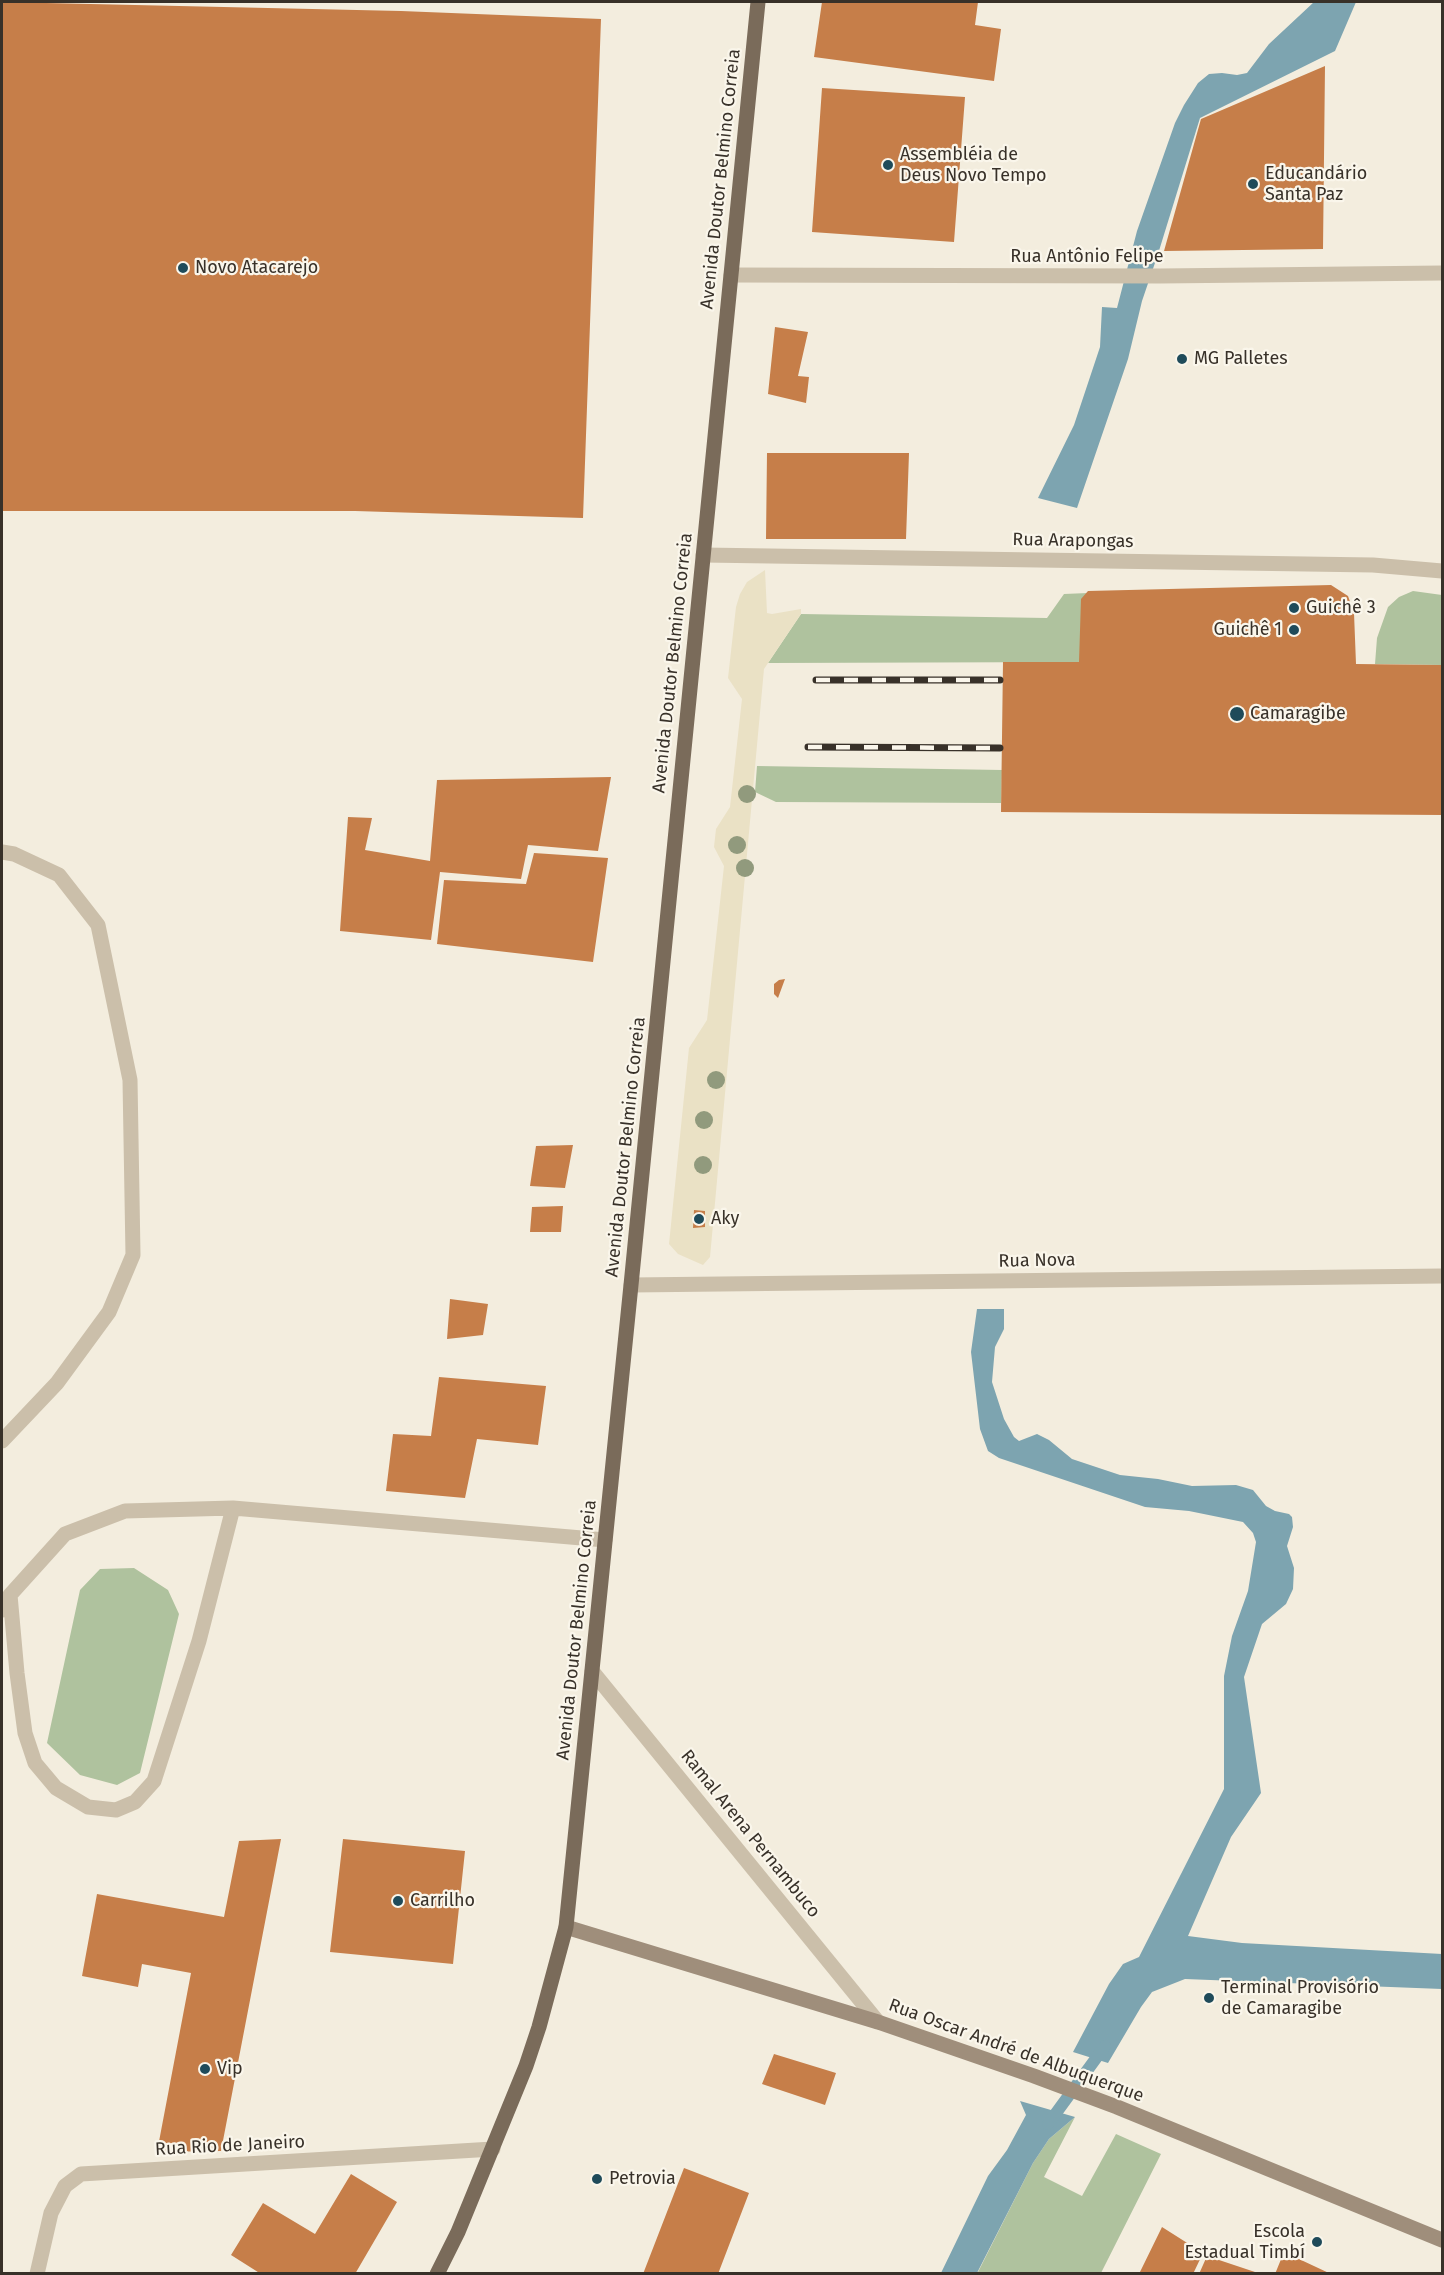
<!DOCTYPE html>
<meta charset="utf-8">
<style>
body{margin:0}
#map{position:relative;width:1444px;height:2275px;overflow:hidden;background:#f3edde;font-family:"Fira Sans",sans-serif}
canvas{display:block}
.frame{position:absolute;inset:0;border:3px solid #383129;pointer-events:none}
</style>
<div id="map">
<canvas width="1444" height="2275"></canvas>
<div class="frame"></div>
</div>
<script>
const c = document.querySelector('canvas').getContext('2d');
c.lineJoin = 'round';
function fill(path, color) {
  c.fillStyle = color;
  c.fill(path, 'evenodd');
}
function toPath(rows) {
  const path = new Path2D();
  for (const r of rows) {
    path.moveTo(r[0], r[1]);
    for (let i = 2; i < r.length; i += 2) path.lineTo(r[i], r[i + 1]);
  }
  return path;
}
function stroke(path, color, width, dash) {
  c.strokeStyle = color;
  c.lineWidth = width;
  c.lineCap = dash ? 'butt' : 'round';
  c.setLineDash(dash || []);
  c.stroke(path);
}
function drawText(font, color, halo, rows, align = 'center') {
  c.font = font + ' "Fira Sans",sans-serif';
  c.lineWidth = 4.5;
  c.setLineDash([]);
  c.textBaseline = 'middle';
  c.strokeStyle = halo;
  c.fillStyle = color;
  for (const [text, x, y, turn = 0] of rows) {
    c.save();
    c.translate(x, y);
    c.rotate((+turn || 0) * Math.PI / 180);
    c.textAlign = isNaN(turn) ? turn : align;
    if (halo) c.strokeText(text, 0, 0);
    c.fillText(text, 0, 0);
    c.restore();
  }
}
fill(toPath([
 [1413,591,1442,595,1442,665,1375,664,1377,638,1388,607,1399,597],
 [1088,593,1085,662,768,663,801,614,1047,618,1064,594],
 [757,766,1002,770,1001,803,776,802,755,792],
 [134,1568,168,1590,179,1614,140,1773,117,1785,80,1775,47,1743,80,1590,100,1569],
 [1075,2117,1044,2177,1082,2196,1116,2134,1161,2154,1101,2273,977,2274,1033,2163,1049,2139]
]), '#afc29e');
fill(toPath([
 [765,570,767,613,772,614,801,609,801,614,764,669,710,1257,703,1265,678,1254,669,1244,689,1048,707,1020,724,866,714,847,716,829,730,807,742,699,728,678,736,607,740,594,747,582]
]), '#eae1c5');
fill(toPath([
 [1314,2,1356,2,1335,51,1200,118,1158,254,1142,301,1128,359,1077,508,1038,498,1074,425,1100,347,1102,307,1117,308,1137,231,1175,123,1184,105,1198,83,1209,74,1222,73,1237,75,1247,73,1269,44],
 [977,1309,1004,1309,1004,1329,995,1347,992,1382,1004,1419,1014,1437,1019,1441,1037,1434,1049,1440,1072,1459,1120,1475,1158,1479,1192,1486,1236,1485,1253,1490,1266,1506,1275,1511,1289,1514,1292,1517,1293,1527,1287,1546,1294,1568,1293,1589,1286,1604,1262,1624,1244,1677,1261,1793,1231,1837,1188,1936,1242,1943,1442,1954,1442,1989,1185,1979,1152,1992,1141,2007,1108,2063,1073,2052,1109,1984,1123,1964,1139,1957,1224,1789,1224,1676,1232,1636,1248,1591,1256,1542,1253,1533,1243,1522,1189,1511,1145,1507,999,1458,988,1451,980,1429,971,1352],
 [1020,2101,1075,2117,1049,2139,1033,2163,977,2273,941,2273,988,2176,1007,2150,1026,2115]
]), '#7da4b0');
stroke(toPath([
 [1048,2124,1105,2046]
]), '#7da4b0', 12);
fill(toPath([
 [2,2,401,11,601,19,583,518,355,511,2,511],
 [822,2,978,2,975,25,1001,29,994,81,814,57],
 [1325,66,1323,249,1164,251,1201,119],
 [822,88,965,97,954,242,812,232],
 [775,327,808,332,798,376,809,377,806,403,768,394],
 [767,453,909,453,906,539,766,539],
 [1331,585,1348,596,1354,613,1356,664,1442,665,1442,815,1001,812,1003,662,1079,662,1081,599,1088,591],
 [611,777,598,851,528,845,521,879,440,872,431,940,340,931,348,817,372,818,365,850,430,861,437,780],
 [534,853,608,858,593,962,437,944,444,880,526,884],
 [785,979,778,998,774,994,774,984,779,980],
 [573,1145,565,1188,530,1186,536,1146],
 [563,1206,561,1232,530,1232,532,1207],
 [694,1210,705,1211,705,1227,693,1228],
 [450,1299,488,1304,483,1335,447,1339],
 [439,1377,546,1386,538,1445,477,1439,465,1498,386,1491,393,1434,431,1436],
 [281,1839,221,2151,157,2152,191,1973,142,1964,138,1987,82,1976,97,1894,224,1917,239,1841],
 [343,1839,465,1851,453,1964,330,1952],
 [774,2054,836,2073,825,2105,762,2084],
 [684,2168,749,2193,718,2274,643,2274],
 [351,2174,397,2202,355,2274,261,2274,231,2255,263,2203,315,2234],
 [1162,2227,1203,2253,1193,2274,1139,2274],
 [1284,2252,1331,2274,1275,2274],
 [1207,2256,1258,2273,1258,2274,1199,2274]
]), '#c67e49');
stroke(toPath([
 [2,852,14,854,59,875,98,925,130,1080,133,1255,109,1312,57,1383,2,1441],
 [10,1595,17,1673,25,1733,35,1763,56,1788,88,1807,116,1810,135,1802,154,1781,199,1641,233,1508],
 [2,1610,10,1595,65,1534,125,1511,233,1508,605,1540]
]), '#cbbfaa', 15);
stroke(toPath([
 [731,275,1160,276,1442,273],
 [703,555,1373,565,1442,571],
 [631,1285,1442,1276],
 [592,1671,878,2022],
 [37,2274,51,2213,65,2186,81,2174,493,2149]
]), '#cbbfaa', 15);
stroke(toPath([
 [566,1927,878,2022,1034,2076,1117,2107,1442,2240]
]), '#9f8e7b', 15);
stroke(toPath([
 [437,2274,458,2232,526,2066,539,2027,566,1927,631,1285,758,2]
]), '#7a6b5a', 15);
const rail = toPath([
 [816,680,1000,680],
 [808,747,1000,748]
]);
stroke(rail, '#383129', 7);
stroke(rail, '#faf6eb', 4.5, [14]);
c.fillStyle = '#919a7d';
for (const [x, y] of [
 [747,794],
 [737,845],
 [745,868],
 [716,1080],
 [704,1120],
 [703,1165]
]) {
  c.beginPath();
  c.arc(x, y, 9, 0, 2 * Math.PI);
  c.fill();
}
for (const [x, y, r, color] of [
 [888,165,6,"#1f4b5a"],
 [1253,184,6,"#1f4b5a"],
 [183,268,6,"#1f4b5a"],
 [1182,359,6,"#1f4b5a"],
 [1294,608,6,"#1f4b5a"],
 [1294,630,6,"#1f4b5a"],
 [1237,714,8,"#1f4b5a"],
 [699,1219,6,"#1f4b5a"],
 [398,1901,6,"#1f4b5a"],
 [1209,1998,6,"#1f4b5a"],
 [205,2069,6,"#1f4b5a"],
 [597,2179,6,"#1f4b5a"],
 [1317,2242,6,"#1f4b5a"]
]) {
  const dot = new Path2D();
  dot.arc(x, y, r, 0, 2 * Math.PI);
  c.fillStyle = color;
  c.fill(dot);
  stroke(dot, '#faf6eb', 2);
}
drawText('18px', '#383129', '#faf6eb', [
 ["Assembléia de",900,155],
 ["Deus Novo Tempo",900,176],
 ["Educandário",1265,174],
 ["Santa Paz",1265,195],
 ["Novo Atacarejo",195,268],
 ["MG Palletes",1194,359],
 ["Guichê 3",1306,608],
 ["Guichê 1",1282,630,"right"],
 ["Camaragibe",1250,714],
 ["Aky",711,1219],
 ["Carrilho",410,1901],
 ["Terminal Provisório",1221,1988],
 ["de Camaragibe",1221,2009],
 ["Vip",217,2069],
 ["Petrovia",609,2179],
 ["Escola",1305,2232,"right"],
 ["Estadual Timbí",1305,2253,"right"]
], 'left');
drawText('18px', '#383129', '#faf6eb', [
 ["Avenida Doutor Belmino Correia",721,179,-84],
 ["Rua Antônio Felipe",1087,257],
 ["Rua Arapongas",1073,541,1],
 ["Avenida Doutor Belmino Correia",673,663,-84],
 ["Avenida Doutor Belmino Correia",626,1147,-84],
 ["Rua Nova",1037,1261,-1],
 ["Avenida Doutor Belmino Correia",577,1630,-84],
 ["Ramal Arena Pernambuco",750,1834,51],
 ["Rua Oscar André de Albuquerque",1016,2051,20],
 ["Rua Rio de Janeiro",230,2146,-3]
]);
</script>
